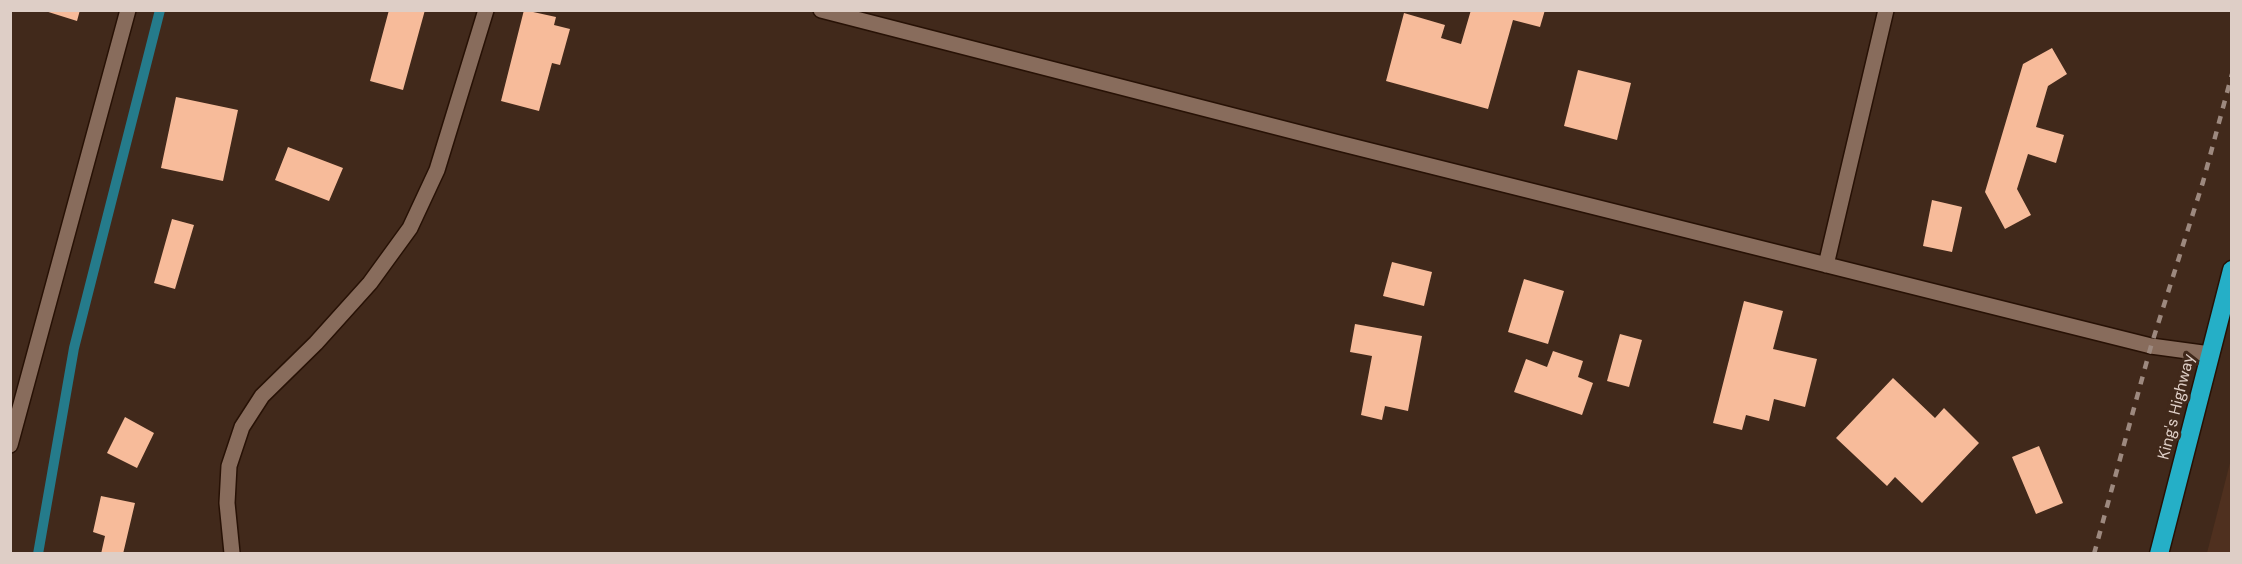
<!DOCTYPE html>
<style>
body{margin:0}
#map{position:relative;width:2242px;height:564px;overflow:hidden;background:#41291b;font-family:"DM Sans",sans-serif}
canvas{display:block}
.frame{position:absolute;inset:0;border:12px solid #decec6;pointer-events:none}
</style>
<div id="map">
<canvas width="2242" height="564"></canvas>
<div class="frame"></div>
</div>
<script>
const c = document.querySelector('canvas').getContext('2d');
c.lineJoin = 'round';
function fill(path, color) {
  c.fillStyle = color;
  c.fill(path, 'evenodd');
}
function toPath(rows) {
  const path = new Path2D();
  for (const r of rows) {
    path.moveTo(r[0], r[1]);
    for (let i = 2; i < r.length; i += 2) path.lineTo(r[i], r[i + 1]);
  }
  return path;
}
function stroke(path, color, width, dash) {
  c.strokeStyle = color;
  c.lineWidth = width;
  c.lineCap = dash ? 'butt' : 'round';
  c.setLineDash(dash || []);
  c.stroke(path);
}
function drawText(font, color, halo, rows, align = 'center') {
  c.font = font + ' "DM Sans",sans-serif';
  c.lineWidth = 6;
  c.setLineDash([]);
  c.textBaseline = 'middle';
  c.strokeStyle = halo;
  c.fillStyle = color;
  for (const [text, x, y, turn = 0] of rows) {
    c.save();
    c.translate(x, y);
    c.rotate((+turn || 0) * Math.PI / 180);
    c.textAlign = isNaN(turn) ? turn : align;
    if (halo) c.strokeText(text, 0, 0);
    c.fillText(text, 0, 0);
    c.restore();
  }
}
fill(toPath([
 [2231,459,2231,553,2207,553]
]), '#4f301f');
stroke(toPath([
 [38,554,74,348,160,10]
]), '#257b8b', 10);
fill(toPath([
 [42,10,80,10,77,21],
 [389,10,425,10,403,90,370,81],
 [524,10,556,17,554,25,570,29,560,65,552,63,539,111,501,101],
 [1471,10,1545,10,1540,27,1513,20,1488,109,1386,81,1404,13,1445,25,1441,38,1461,44],
 [2052,48,2067,74,2048,86,2036,127,2064,135,2056,163,2028,154,2017,189,2031,215,2005,229,1985,192,2023,64],
 [1578,70,1631,83,1617,140,1564,126],
 [176,97,238,110,223,181,161,168],
 [288,147,343,168,329,201,275,180],
 [1932,200,1962,207,1952,252,1923,246],
 [172,219,194,225,175,289,154,283],
 [1392,262,1432,272,1424,306,1383,296],
 [1524,279,1564,291,1548,344,1508,332],
 [1744,301,1783,311,1773,349,1817,359,1805,407,1774,399,1769,421,1746,415,1742,430,1713,423],
 [1355,324,1422,336,1408,411,1385,406,1382,420,1361,415,1372,356,1350,352],
 [1620,334,1642,340,1629,387,1607,381],
 [1553,351,1583,361,1578,377,1593,383,1582,415,1514,392,1526,359,1547,367],
 [1893,378,1935,418,1944,408,1979,443,1922,503,1895,477,1887,486,1836,438],
 [125,417,154,433,137,468,107,453],
 [2039,446,2063,503,2036,514,2012,457],
 [101,496,135,503,123,554,101,554,105,536,93,532]
]), '#f7bb9a');
const minor = toPath([
 [821,10,1335,142,2151,346,2210,354],
 [1826,265,1886,10],
 [10,445,128,10],
 [232,553,227,503,229,466,242,427,262,396,316,343,370,283,410,228,437,170,486,10]
]);
const highway = toPath([
 [2159,554,2232,270]
]);
stroke(minor, '#271105', 18);
stroke(highway, '#271105', 21);
stroke(minor, '#886c5c', 15);
stroke(highway, '#25afc7', 18);
stroke(toPath([
 [2094,554,2151,346,2203,182,2232,74]
]), '#9d897f', 4.5, [8, 8]);
drawText('16px', '#decec6', '#41291b', [
 ["King's Highway",2177,407,-76]
]);
</script>
